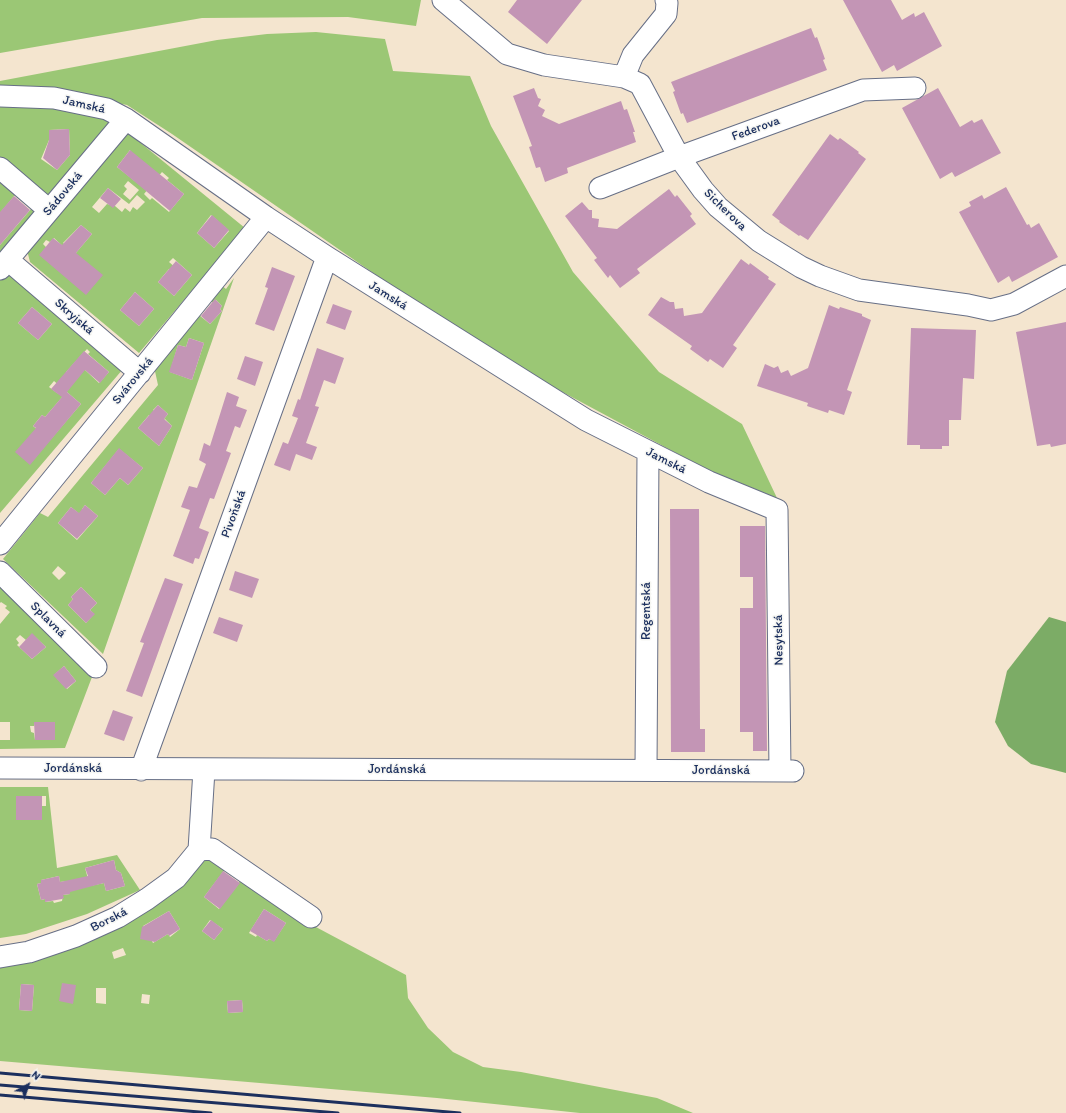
<!DOCTYPE html>
<meta charset="utf-8">
<style>
body{margin:0}
#map{position:relative;width:1066px;height:1113px;overflow:hidden;background:#f4e5cf;font-family:Itim,sans-serif}
canvas{display:block}
.north{position:absolute;left:8px;top:1065px;width:40px;height:40px;-webkit-text-stroke:3px #f6f6f2;paint-order:stroke;rotate:40deg;font-size:11px;font-weight:700;line-height:16px;text-align:center;color:#1b2f5e}
.north::after{content:'';display:block;margin:auto;width:14px;height:18px;background:#1b2f5e;clip-path:polygon(50% 0,100% 100%,50% 72%,0 100%)}
</style>
<div id="map">
<canvas width="1066" height="1113"></canvas>
<div class="north">N</div>
</div>
<script>
const c = document.querySelector('canvas').getContext('2d');
c.lineJoin = 'round';
function fill(path, color) {
  c.fillStyle = color;
  c.fill(path, 'evenodd');
}
function toPath(rows) {
  const path = new Path2D();
  for (const r of rows) {
    path.moveTo(r[0], r[1]);
    for (let i = 2; i < r.length; i += 2) path.lineTo(r[i], r[i + 1]);
  }
  return path;
}
function stroke(path, color, width, dash) {
  c.strokeStyle = color;
  c.lineWidth = width;
  c.lineCap = dash ? 'butt' : 'round';
  c.setLineDash(dash || []);
  c.stroke(path);
}
function drawText(font, color, halo, rows, align = 'center') {
  c.font = font + ' Itim,sans-serif';
  c.lineWidth = 3;
  c.setLineDash([]);
  c.textBaseline = 'middle';
  c.strokeStyle = halo;
  c.fillStyle = color;
  for (const [text, x, y, turn = 0] of rows) {
    c.save();
    c.translate(x, y);
    c.rotate((+turn || 0) * Math.PI / 180);
    c.textAlign = isNaN(turn) ? turn : align;
    if (halo) c.strokeText(text, 0, 0);
    c.fillText(text, 0, 0);
    c.restore();
  }
}
fill(toPath([
 [0,0,421,0,416,26,348,17,202,18,0,53],
 [316,32,385,39,393,71,470,76,491,126,573,272,659,372,742,424,777,498,706,469,540,380,392,286,172,134,127,105,51,90,0,87,0,81,217,40,267,34],
 [0,102,58,105,112,120,56,191,48,194,42,194,0,162],
 [69,129,70,155,57,170,41,159,49,140,49,130],
 [126,131,245,228,139,353,30,262,27,250,61,213,62,206],
 [130,150,136,182,117,167],
 [162,172,169,178,167,180,184,194,169,212,152,198,150,200,144,194],
 [128,181,139,190,130,200,123,194,127,189,124,186],
 [108,188,129,204,137,195,145,202,137,210,133,207,130,212,125,208,122,212,115,206,107,204,99,213,92,207],
 [211,215,229,231,214,248,197,233],
 [81,225,92,234,75,254,63,243],
 [54,238,67,250,46,247,43,244,46,240,50,242],
 [173,258,192,275,174,296,158,282,169,269,176,268,169,262],
 [135,292,154,309,139,326,120,310],
 [0,182,15,195,0,213],
 [31,209,35,211,0,254,0,245],
 [8,271,123,369,0,513,0,280],
 [32,307,52,324,38,340,18,323],
 [87,349,90,352,88,354,109,372,99,383,84,369,66,372],
 [54,381,81,404,50,440,33,426,42,415,45,417,64,395,57,393,49,387],
 [234,278,103,654,3,559,40,513,48,517,158,385,153,362,221,285,226,289],
 [216,300,222,306,220,309,222,311,210,324,199,315,211,301,213,303],
 [189,338,204,343,192,380,170,372,178,345,186,347],
 [158,405,168,414,164,419,153,410],
 [149,415,160,424,165,419,172,426,159,446,138,428],
 [119,449,143,468,128,485,120,478,105,495,91,483],
 [85,505,98,516,77,540,58,523,71,507,82,516,82,509],
 [58,566,66,573,59,580,52,573],
 [81,587,97,603,90,610,94,614,86,623,68,605,73,599,71,597],
 [0,585,92,677,65,748,0,749,0,740,10,740,10,722,0,722,0,624,10,612,5,608,7,606,1,602,0,603],
 [32,634,46,647,32,659,17,645,19,643,16,639,20,635,26,640],
 [64,666,76,681,67,689,54,675],
 [35,722,55,722,55,740,35,740,34,733,31,732,30,726,34,726],
 [0,787,48,787,57,868,117,855,140,890,87,914,26,934,0,938],
 [16,796,46,796,46,806,42,806,42,820,16,820],
 [114,860,116,870,121,873,125,886,106,891,104,883,90,886,85,868],
 [59,876,60,882,67,881,70,894,63,895,62,901,54,903,53,901,45,902,45,899,41,900,37,884,41,883,41,880],
 [210,855,314,926,406,975,408,998,428,1028,453,1052,483,1067,521,1072,657,1098,693,1113,580,1113,437,1098,0,1061,0,965,183,882],
 [226,868,241,880,219,909,204,897],
 [264,909,286,923,274,941,269,939,267,941,257,935,256,937,249,933],
 [169,911,180,929,170,937,168,934,153,943,150,937,143,939,141,935,145,930,143,926],
 [210,920,223,929,214,940,202,931],
 [123,948,126,955,114,959,112,952],
 [21,984,34,985,32,1011,19,1010],
 [96,988,106,988,106,1004,96,1003],
 [142,994,150,995,149,1004,141,1003],
 [242,1000,243,1012,228,1013,227,1001]
]), '#9bc775');
fill(toPath([
 [1049,617,1066,622,1066,773,1031,764,1008,746,995,722,1007,671]
]), '#7cac66');
fill(toPath([
 [517,0,582,0,547,44,508,12],
 [843,0,891,0,902,20,914,13,915,17,924,12,942,46,897,71,894,65,882,72],
 [811,28,815,38,817,37,825,59,823,60,827,70,687,123,683,113,681,114,673,92,675,91,671,82],
 [534,88,538,98,541,99,538,106,545,110,542,116,559,124,621,101,624,110,627,109,635,132,633,132,636,142,567,168,568,173,545,182,540,167,536,168,529,147,532,146,513,96],
 [938,88,960,127,972,120,974,123,982,119,1001,153,955,177,952,172,940,179,902,108],
 [69,129,70,155,57,170,43,158,49,140,49,130],
 [830,134,838,140,840,138,859,152,858,153,866,159,808,240,800,235,799,236,779,222,780,221,772,215],
 [130,150,184,194,170,211,117,167],
 [1006,187,1027,225,1029,224,1031,228,1039,223,1058,257,1012,282,1009,276,998,283,959,212,971,206,969,202,982,195,984,199],
 [108,188,121,199,113,208,100,198],
 [669,189,675,197,677,195,692,214,690,216,696,224,637,269,640,273,620,288,610,275,608,278,594,260,597,258,565,216,582,202,589,210,592,210,592,218,599,219,598,227,617,229],
 [14,196,30,210,0,245,0,212],
 [212,215,229,230,214,248,197,233],
 [81,225,92,234,76,253,103,275,86,295,39,255,53,238,62,245],
 [741,259,749,265,750,263,769,277,768,279,776,284,733,345,737,348,723,368,710,359,708,362,690,349,692,346,648,315,661,297,670,302,674,302,675,309,683,308,684,316,702,313],
 [176,261,192,275,174,296,158,282],
 [272,267,295,276,274,331,255,324,268,288,265,287],
 [135,292,154,309,139,326,120,310],
 [215,299,222,306,220,309,222,311,210,324,201,316],
 [333,304,352,311,345,330,326,323],
 [829,305,839,309,840,307,862,314,862,316,871,320,847,390,852,392,844,415,829,410,828,413,807,406,808,403,757,386,765,364,774,368,778,366,781,373,788,370,791,376,808,368],
 [32,307,52,324,38,340,18,323],
 [1066,322,1066,444,1051,447,1050,444,1037,446,1016,332],
 [911,328,976,330,974,379,963,378,961,420,949,420,949,446,942,446,942,449,920,449,920,445,907,445],
 [189,338,204,343,192,380,169,372,178,345,186,347],
 [317,348,344,358,335,384,324,380,315,406,319,407,306,443,317,447,312,460,296,454,290,471,274,465,283,442,288,444,298,418,292,416,298,399,300,400],
 [84,351,109,372,100,383,85,370,67,392,81,404,30,465,15,452,36,428,33,426,42,415,45,417,62,397,51,389],
 [245,356,263,362,255,386,237,379],
 [227,392,239,397,236,406,247,410,240,428,235,426,226,451,231,453,214,499,210,498,199,528,209,532,199,559,195,558,193,564,173,556,190,510,181,507,189,486,197,488,206,464,199,460,204,443,210,446],
 [158,405,168,414,164,419,172,426,159,446,138,428],
 [119,448,143,468,128,485,120,478,105,495,91,483],
 [85,505,98,516,77,539,58,523,71,507,79,513],
 [670,509,699,509,700,729,705,729,705,752,671,752],
 [740,526,765,526,767,751,753,751,753,732,740,732,740,608,753,608,753,577,740,577],
 [235,571,259,579,252,598,229,590],
 [165,578,183,584,142,697,126,691,144,643,140,642],
 [81,587,97,603,90,610,95,614,86,623,68,605,73,599,71,597],
 [219,617,243,625,237,642,213,633],
 [32,633,46,647,32,659,19,647],
 [64,666,76,681,66,689,53,675],
 [113,710,133,717,124,741,104,734],
 [34,722,55,722,55,740,35,740],
 [16,796,42,796,42,820,16,820],
 [114,860,116,870,121,873,125,886,106,891,104,883,70,892,70,894,63,895,64,898,62,899,45,902,45,899,41,900,37,884,41,883,41,880,59,876,60,882,88,876,85,868],
 [223,871,240,883,220,909,204,897],
 [264,909,286,923,274,942,269,939,267,941,250,931],
 [169,911,180,929,169,936,168,934,155,942,140,939,142,927],
 [211,920,223,929,214,940,202,931],
 [62,983,76,985,73,1004,59,1001],
 [21,984,34,985,32,1011,19,1010],
 [242,1000,243,1012,228,1013,227,1001]
]), '#c395b5');
const minor = toPath([
 [443,0,507,54,544,65,624,77,640,84,679,157,703,190,718,207,759,241,801,267,820,276,859,290,968,305,991,310,1014,304,1066,276],
 [624,77,633,55,666,14,667,3,666,0],
 [0,96,54,98,107,109,126,119,266,217,327,257,586,420,709,482,777,510,780,771],
 [0,168,49,210],
 [600,188,679,157,863,90,915,88],
 [8,260,140,373],
 [0,269,126,119],
 [0,544,266,217],
 [0,572,96,667],
 [0,768,793,771],
 [141,770,327,257],
 [646,770,648,452],
 [199,850,212,849,311,917],
 [0,957,29,952,76,936,118,917,147,899,176,878,199,850,204,770]
]);
stroke(minor, '#676f86', 23);
stroke(minor, '#fff', 21);
stroke(toPath([
 [0,1073,460,1113],
 [0,1085,338,1113],
 [0,1095,211,1113]
]), '#1b2f5e', 3);
drawText('13px', '#1b2f5e', '#f6f6f2', [
 ["Jamská",84,105,13],
 ["Federova",756,129,-20],
 ["Sádovská",63,194,-50],
 ["Sicherova",725,210,44],
 ["Jamská",388,296,32],
 ["Skryjská",74,317,41],
 ["Svárovská",133,381,-51],
 ["Jamská",666,461,27],
 ["Pivoňská",234,514,-70],
 ["Regentská",647,611,-90],
 ["Splavná",48,620,45],
 ["Nesytská",779,640,-91],
 ["Jordánská",73,769],
 ["Jordánská",397,770],
 ["Jordánská",721,771],
 ["Borská",109,920,-27]
]);
</script>
